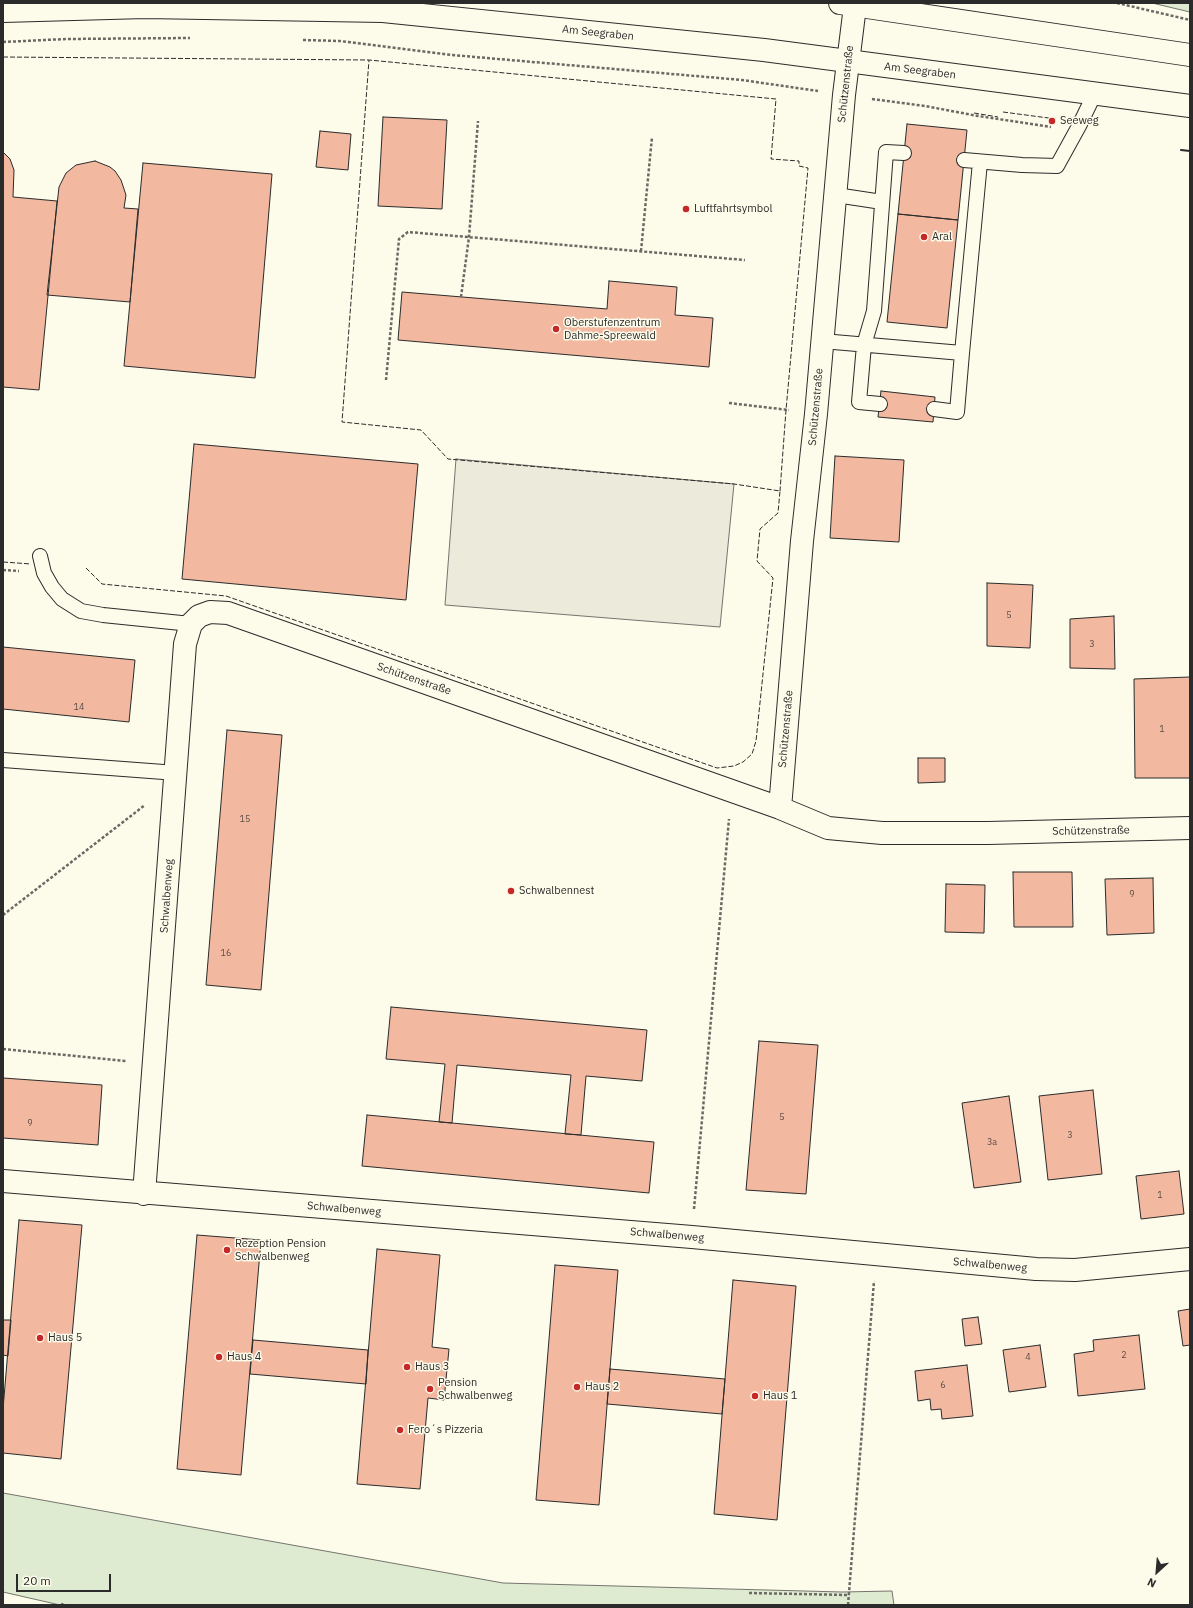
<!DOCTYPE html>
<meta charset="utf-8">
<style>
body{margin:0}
#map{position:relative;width:1193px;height:1608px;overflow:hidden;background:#fdfbea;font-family:"IBM Plex Sans",sans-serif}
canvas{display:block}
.frame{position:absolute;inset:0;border:4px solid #2b2b2b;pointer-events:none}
.north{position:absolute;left:1137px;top:1552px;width:40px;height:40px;-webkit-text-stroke:3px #fdfbea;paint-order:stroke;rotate:206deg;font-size:11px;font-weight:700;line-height:16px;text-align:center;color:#2b2b2b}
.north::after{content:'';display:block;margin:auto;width:14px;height:18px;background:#2b2b2b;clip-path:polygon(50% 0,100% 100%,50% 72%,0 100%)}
.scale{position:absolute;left:16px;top:1574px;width:95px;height:18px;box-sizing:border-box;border:2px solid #2b2b2b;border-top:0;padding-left:5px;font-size:12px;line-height:14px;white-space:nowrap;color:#2b2b2b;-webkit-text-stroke:3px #fdfbea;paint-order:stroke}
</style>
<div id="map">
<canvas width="1193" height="1608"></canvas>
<div class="frame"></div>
<div class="north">N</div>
<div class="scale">20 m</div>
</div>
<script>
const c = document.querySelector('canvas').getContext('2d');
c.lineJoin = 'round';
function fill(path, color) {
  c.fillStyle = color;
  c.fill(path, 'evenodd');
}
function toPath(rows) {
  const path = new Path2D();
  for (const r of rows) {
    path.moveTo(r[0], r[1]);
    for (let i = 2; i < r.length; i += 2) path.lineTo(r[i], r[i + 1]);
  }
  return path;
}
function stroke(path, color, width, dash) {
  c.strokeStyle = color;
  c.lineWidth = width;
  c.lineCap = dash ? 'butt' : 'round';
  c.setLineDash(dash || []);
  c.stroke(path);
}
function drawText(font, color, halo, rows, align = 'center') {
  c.font = font + ' "IBM Plex Sans",sans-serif';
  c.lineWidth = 3;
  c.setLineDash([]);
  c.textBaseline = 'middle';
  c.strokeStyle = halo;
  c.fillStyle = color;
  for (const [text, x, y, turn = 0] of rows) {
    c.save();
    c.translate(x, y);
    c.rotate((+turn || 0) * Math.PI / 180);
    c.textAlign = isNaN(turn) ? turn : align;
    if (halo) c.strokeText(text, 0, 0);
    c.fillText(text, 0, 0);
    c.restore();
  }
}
const green = toPath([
 [1152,3,1190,3,1190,12,1152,3],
 [3,1493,503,1583,842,1592,892,1591,894,1605,60,1605,3,1592,3,1493]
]);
fill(green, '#deebd1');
stroke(green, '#74746e', 1);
const parking = toPath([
 [456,459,734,484,720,627,445,605,456,459]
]);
fill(parking, '#eceadb');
stroke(parking, '#74746e', 1);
const building = toPath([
 [383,117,447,120,442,209,378,206,383,117],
 [907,124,967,130,958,220,898,214,907,124],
 [320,131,351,134,348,170,316,167,320,131],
 [3,152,10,159,14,170,13,197,57,201,39,390,3,387,3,152],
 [95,161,110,167,115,171,121,180,126,195,124,208,138,209,130,302,47,295,59,187,66,173,76,165,95,161],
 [143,163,272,174,255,378,124,366,143,163],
 [898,214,958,220,947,328,887,322,898,214],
 [609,281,677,287,675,315,713,318,709,367,398,340,402,292,607,309,609,281],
 [881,391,935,397,933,422,878,417,881,391],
 [194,444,418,464,406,600,182,579,194,444],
 [835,456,904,460,899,542,830,538,835,456],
 [987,583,1033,585,1030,648,987,646,987,583],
 [1114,616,1115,669,1070,668,1070,619,1114,616],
 [3,647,135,660,129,722,3,709,3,647],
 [1190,677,1190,778,1135,778,1134,679,1190,677],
 [227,730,282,735,261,990,206,985,227,730],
 [918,758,945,758,945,782,918,783,918,758],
 [1013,872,1072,872,1073,927,1014,927,1013,872],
 [1153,878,1154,933,1107,935,1105,879,1153,878],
 [946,884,985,885,984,933,945,932,946,884],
 [391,1007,647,1030,642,1081,586,1076,581,1135,565,1134,571,1075,457,1065,452,1123,439,1122,445,1064,386,1059,391,1007],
 [759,1041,818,1045,806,1194,746,1190,759,1041],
 [3,1078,102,1085,98,1145,3,1138,3,1078],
 [1093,1090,1102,1174,1048,1180,1039,1096,1093,1090],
 [1009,1096,1021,1182,974,1188,962,1103,1009,1096],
 [367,1115,654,1142,649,1193,362,1166,367,1115],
 [1179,1171,1184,1214,1141,1219,1136,1176,1179,1171],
 [19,1220,82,1225,61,1459,3,1453,3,1409,19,1220],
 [197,1235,261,1240,241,1475,177,1469,197,1235],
 [377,1249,440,1255,432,1347,449,1349,444,1400,428,1398,420,1489,357,1484,377,1249],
 [555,1265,618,1270,599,1505,536,1500,555,1265],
 [733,1280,796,1286,777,1520,714,1514,733,1280],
 [1190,1309,1190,1345,1183,1346,1178,1311,1190,1309],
 [978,1317,982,1344,965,1346,962,1319,978,1317],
 [3,1320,11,1320,8,1356,3,1355,3,1320],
 [1139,1335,1145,1389,1078,1396,1074,1354,1094,1351,1093,1340,1139,1335],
 [253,1340,368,1350,366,1384,250,1374,253,1340],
 [1040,1345,1046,1387,1009,1392,1003,1350,1040,1345],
 [967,1365,973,1416,942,1419,941,1409,931,1410,930,1399,918,1401,915,1371,967,1365],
 [610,1369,725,1379,722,1414,607,1404,610,1369]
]);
fill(building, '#f2b8a0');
stroke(building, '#2b2b2b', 1);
const lane = toPath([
 [964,160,1022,165,1057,166,1079,126,1095,93],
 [836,195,882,202],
 [822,341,962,353,980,162],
 [880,404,859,402,864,345,874,311,886,152,904,153],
 [934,409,957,412,962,353],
 [40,556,44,573,52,587,62,599,81,611,103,615,191,624],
 [3,760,177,773]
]);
const street = toPath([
 [780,808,802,541,816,414,844,95,855,6],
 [3,1181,692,1237,1036,1269,1075,1270,1190,1259],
 [144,1194,185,644,191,624,199,616,210,612,228,613,780,808,828,828,882,833,988,833,1190,828]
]);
const primary = toPath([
 [840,3,1190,55],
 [3,11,145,7,383,11,764,50,1190,106]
]);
stroke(lane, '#2b2b2b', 16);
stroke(street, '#2b2b2b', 24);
stroke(primary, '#2b2b2b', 24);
stroke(toPath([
 [1117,3,1190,20],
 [303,40,340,41,452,55,742,80,818,91],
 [3,42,66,39,190,38],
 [872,99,925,106,978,116,1051,127],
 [641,251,652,137],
 [461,297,469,237,478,121],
 [386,380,399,239,408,232,745,260],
 [729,403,789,410],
 [3,570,19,571],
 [3,915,145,805],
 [3,1049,126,1061],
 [694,1209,729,819],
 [749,1593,848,1595],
 [61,1604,64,1605],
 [848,1605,874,1281]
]), '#6a6964', 2.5, [3, 2]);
stroke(lane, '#fdfbea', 14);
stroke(street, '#fdfbea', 22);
stroke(primary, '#fdfbea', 22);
stroke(toPath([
 [3,57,369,60,776,99,771,159,799,161,799,166,808,168,786,410,780,491],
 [1003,112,1056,119],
 [974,113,998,117],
 [3,562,31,564],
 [86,568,102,584,226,596,717,768,734,766,743,762,752,754,756,741,773,578,757,561,760,529,778,513,780,491,734,484,448,459,421,430,342,422,369,60]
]), '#2b2b2b', 1, [5, 2]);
stroke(toPath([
 [1181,150,1190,151]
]), '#2b2b2b', 2);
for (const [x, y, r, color] of [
 [1052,121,4,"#c62828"],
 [686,209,4,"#c62828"],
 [924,237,4,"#c62828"],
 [556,329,4,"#c62828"],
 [511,891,4,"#c62828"],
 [227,1250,4,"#c62828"],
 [40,1338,4,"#c62828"],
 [219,1357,4,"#c62828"],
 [407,1367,4,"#c62828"],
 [577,1387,4,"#c62828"],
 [430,1389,4,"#c62828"],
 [755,1396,4,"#c62828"],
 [400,1430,4,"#c62828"]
]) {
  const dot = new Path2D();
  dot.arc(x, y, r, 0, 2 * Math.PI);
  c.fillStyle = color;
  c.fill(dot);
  stroke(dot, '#fdfbea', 1.5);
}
drawText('9px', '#5d4e48', null, [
 ["5",1009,615],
 ["3",1092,644],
 ["14",79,707],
 ["1",1162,729],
 ["15",245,819],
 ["9",1132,894],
 ["16",226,953],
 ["5",782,1117],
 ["9",30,1123],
 ["3",1070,1135],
 ["3a",992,1142],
 ["1",1160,1195],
 ["2",1124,1355],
 ["4",1028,1357],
 ["6",943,1385]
]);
drawText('11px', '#2b2b2b', '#fdfbea', [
 ["Am Seegraben",598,33,6],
 ["Am Seegraben",920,71,7],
 ["Schützenstraße",846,84,-84],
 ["Schützenstraße",816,407,-85],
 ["Schützenstraße",414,679,19],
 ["Schützenstraße",786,729,-85],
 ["Schützenstraße",1091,831,-1],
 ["Schwalbenweg",167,896,-86],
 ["Schwalbenweg",344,1209,5],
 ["Schwalbenweg",667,1235,5],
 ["Schwalbenweg",990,1265,5]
]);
drawText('11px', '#2b2b2b', '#fdfbea', [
 ["Seeweg",1060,121],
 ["Luftfahrtsymbol",694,209],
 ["Aral",932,237],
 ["Oberstufenzentrum",564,323],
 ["Dahme-Spreewald",564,336],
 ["Schwalbennest",519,891],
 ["Rezeption Pension",235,1244],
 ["Schwalbenweg",235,1257],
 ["Haus 5",48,1338],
 ["Haus 4",227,1357],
 ["Haus 3",415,1367],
 ["Pension",438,1383],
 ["Schwalbenweg",438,1396],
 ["Haus 2",585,1387],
 ["Haus 1",763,1396],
 ["Fero´s Pizzeria",408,1430]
], 'left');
</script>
